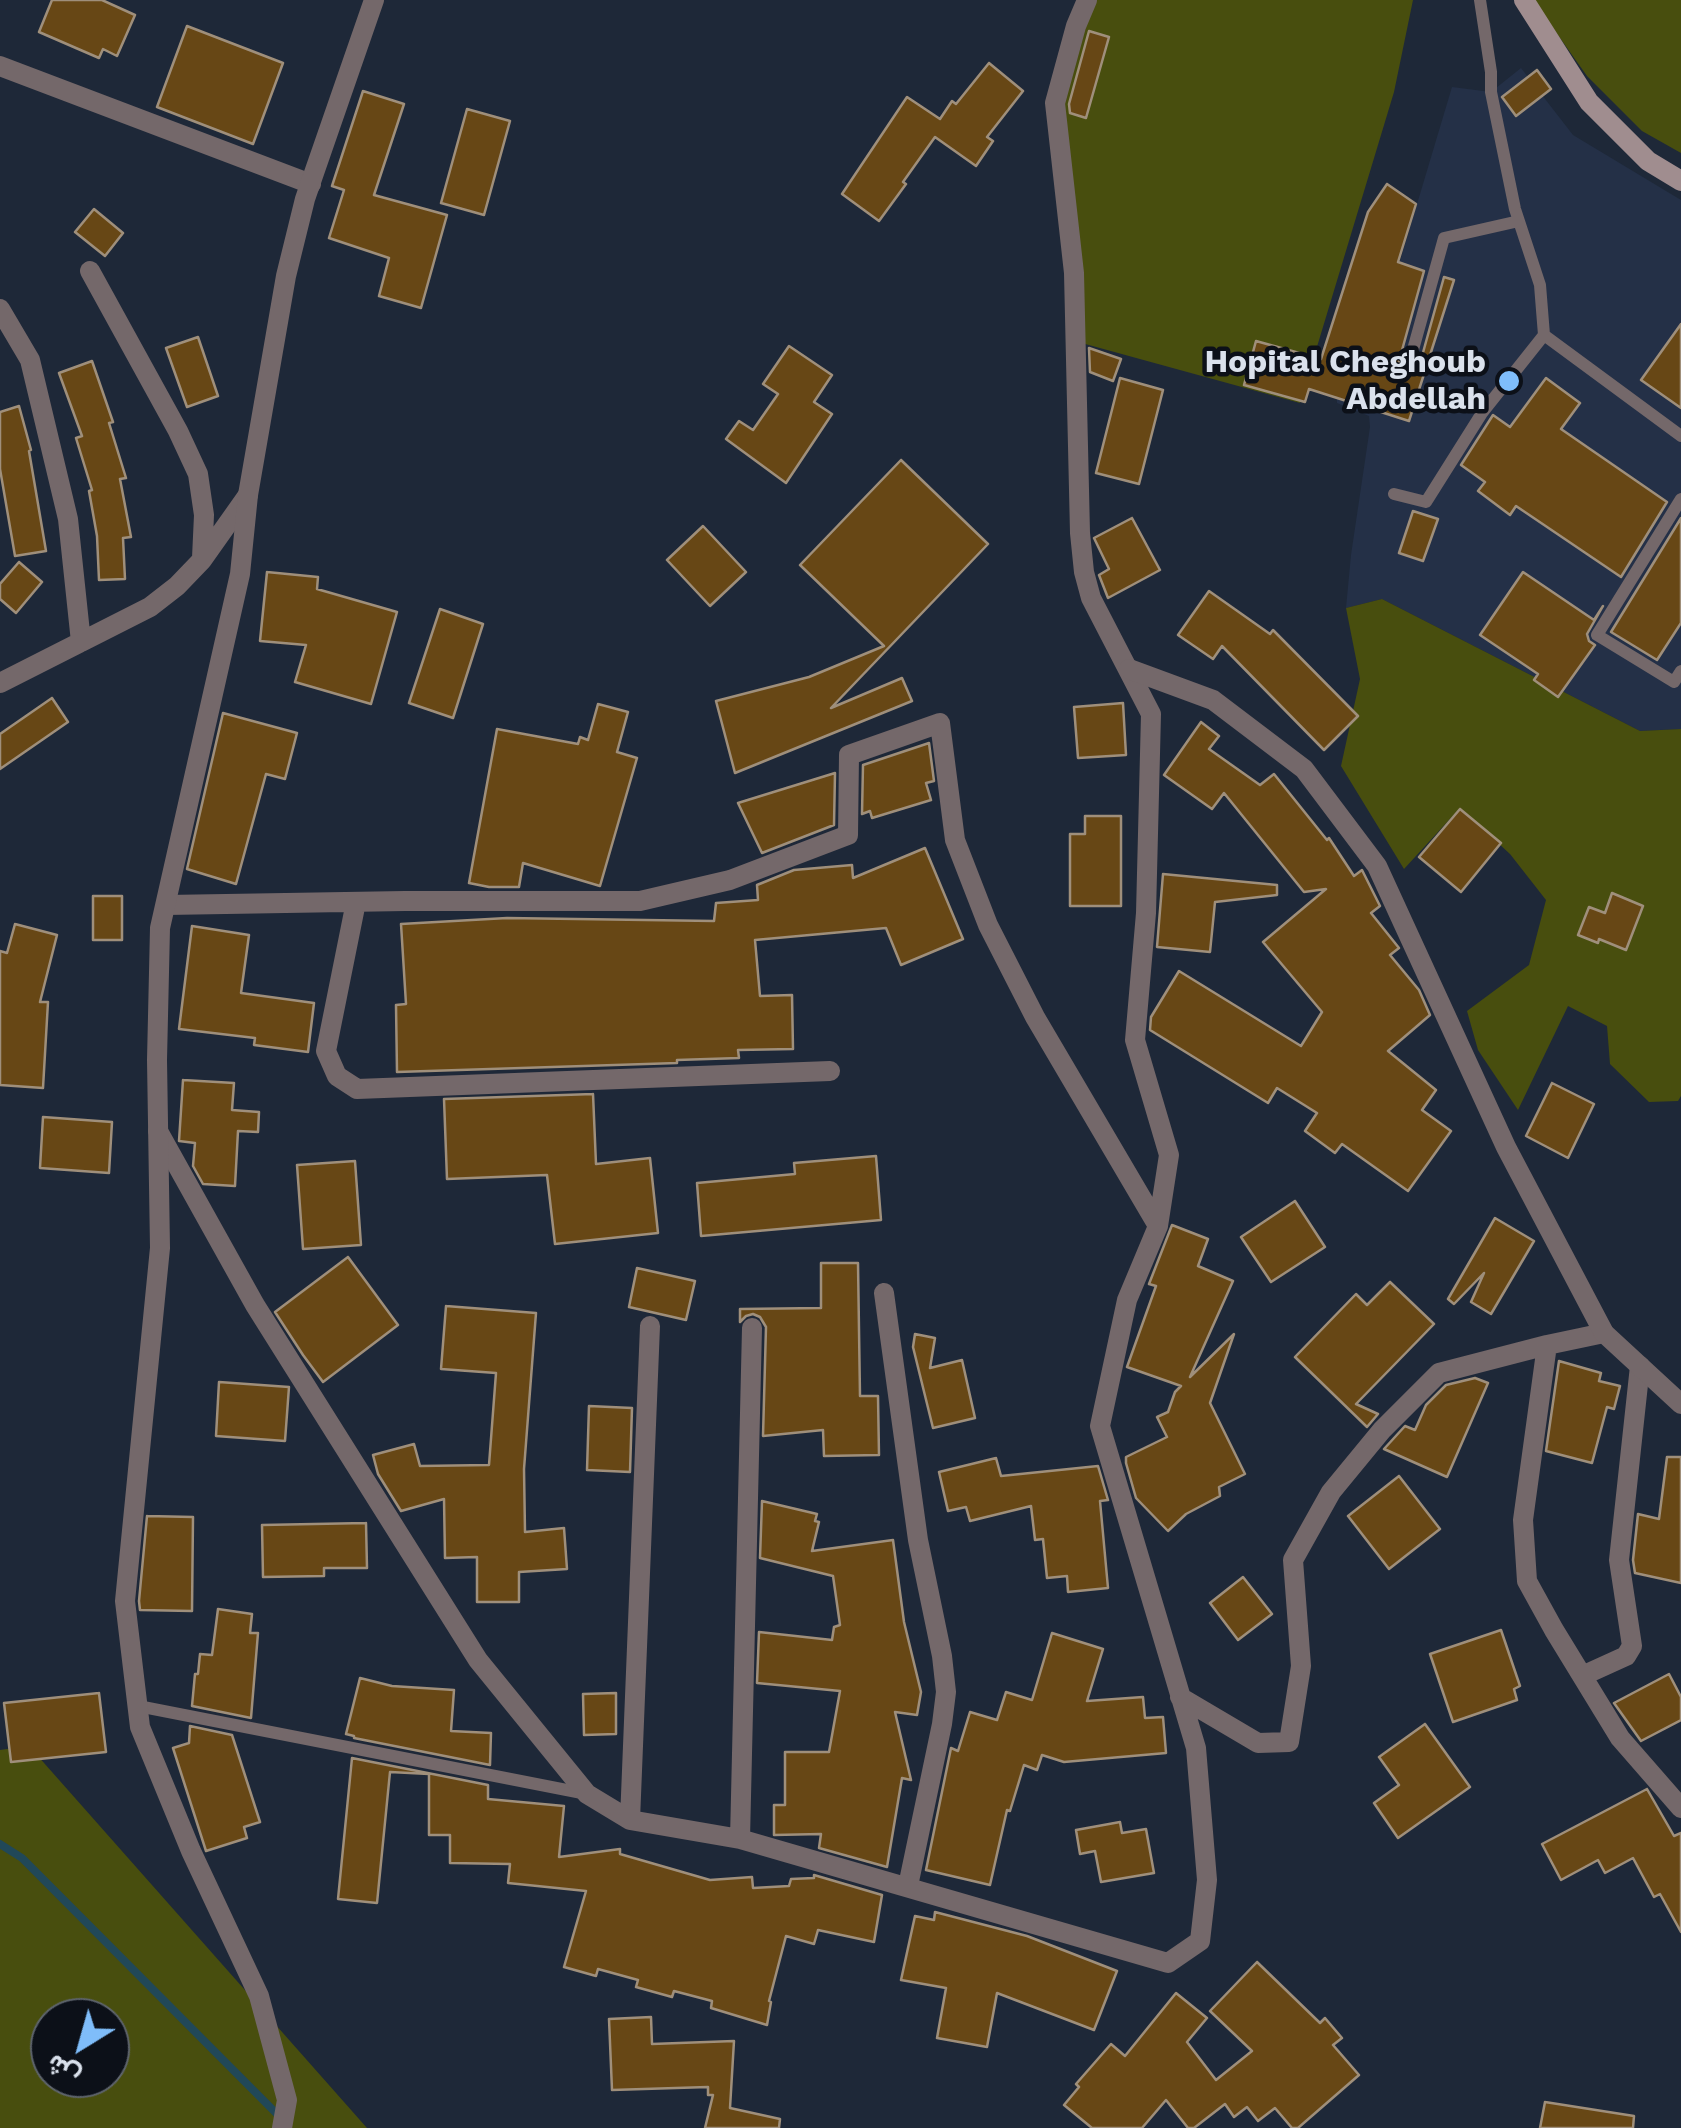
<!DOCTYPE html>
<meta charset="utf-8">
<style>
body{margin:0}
#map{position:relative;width:1681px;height:2128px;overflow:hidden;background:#1e2838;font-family:"Work Sans",Vazirmatn,sans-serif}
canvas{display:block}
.north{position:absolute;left:30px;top:1998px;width:100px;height:100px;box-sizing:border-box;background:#0c1018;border:2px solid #5e646d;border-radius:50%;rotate:217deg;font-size:28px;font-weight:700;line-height:40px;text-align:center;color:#dae1ec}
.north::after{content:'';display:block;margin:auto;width:35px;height:45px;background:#7fbdfa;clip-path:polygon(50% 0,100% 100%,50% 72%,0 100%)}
</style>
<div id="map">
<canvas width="1681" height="2128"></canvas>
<div class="north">ش</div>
</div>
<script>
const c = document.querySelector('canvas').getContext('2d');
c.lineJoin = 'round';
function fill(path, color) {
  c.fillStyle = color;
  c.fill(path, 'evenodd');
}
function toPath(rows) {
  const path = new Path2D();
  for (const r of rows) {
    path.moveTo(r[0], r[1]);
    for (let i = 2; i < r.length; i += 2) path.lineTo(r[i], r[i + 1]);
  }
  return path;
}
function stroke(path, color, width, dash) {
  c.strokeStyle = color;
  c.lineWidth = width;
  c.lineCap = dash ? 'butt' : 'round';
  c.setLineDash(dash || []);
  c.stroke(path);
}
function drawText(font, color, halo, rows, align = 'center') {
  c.font = font + ' "Work Sans",sans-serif';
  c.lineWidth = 9;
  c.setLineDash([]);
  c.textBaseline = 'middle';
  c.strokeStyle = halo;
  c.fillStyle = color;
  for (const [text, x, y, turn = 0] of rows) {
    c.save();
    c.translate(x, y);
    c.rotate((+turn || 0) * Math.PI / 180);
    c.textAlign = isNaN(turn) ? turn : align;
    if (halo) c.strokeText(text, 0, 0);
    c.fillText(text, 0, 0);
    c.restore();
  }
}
fill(toPath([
 [1521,68,1573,135,1681,200,1681,729,1640,731,1382,599,1346,608,1351,555,1370,427,1369,416,1337,403,1336,353,1371,358,1452,87,1491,92]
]), '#243047');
fill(toPath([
 [1091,0,1413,0,1394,92,1300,403,1078,342,1062,98],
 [1533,0,1681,0,1681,153,1642,131,1587,76],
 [1382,599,1640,731,1681,729,1681,1096,1678,1101,1649,1102,1610,1064,1607,1026,1568,1006,1518,1110,1478,1050,1467,1011,1529,965,1546,900,1510,854,1460,808,1404,869,1341,766,1360,679,1346,608],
 [29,1746,367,2128,0,2128,0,1750],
 [50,2018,110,2018,110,2078,50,2078]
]), '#484e0e');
stroke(toPath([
 [0,1844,22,1858,281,2118]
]), '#214858', 8);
const building = toPath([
 [52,0,102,0,135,15,117,56,103,49,99,58,39,32,52,0],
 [187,26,283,63,253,144,157,107,187,26],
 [1089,31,1109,37,1086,118,1070,113,1069,104,1089,31],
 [989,63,1023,91,987,137,993,141,976,166,935,137,903,182,906,184,879,221,842,194,907,97,940,119,952,101,956,104,989,63],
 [1537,70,1551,89,1516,116,1502,97,1537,70],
 [363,91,404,104,374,195,447,215,421,308,379,296,389,258,329,238,344,190,332,186,363,91],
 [467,109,510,121,484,215,441,203,467,109],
 [1387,184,1416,204,1398,262,1424,271,1399,361,1400,367,1405,373,1412,373,1419,367,1444,277,1454,280,1409,421,1309,389,1305,402,1244,385,1256,341,1321,359,1368,212,1387,184],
 [94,209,123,233,105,256,75,232,94,209],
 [1681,324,1681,408,1641,380,1681,324],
 [198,337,218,396,187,407,166,348,198,337],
 [789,346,832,375,814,402,832,414,786,483,726,439,739,421,753,430,778,394,763,384,789,346],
 [1089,348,1121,359,1113,381,1090,372,1089,348],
 [92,361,113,422,109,423,126,478,120,479,131,537,123,538,125,579,99,580,97,536,89,491,92,490,76,438,82,436,59,373,92,361],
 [1120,378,1163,390,1139,484,1096,473,1120,378],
 [1546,378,1580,403,1561,429,1667,502,1621,577,1516,506,1510,515,1478,491,1485,482,1461,465,1493,415,1510,427,1546,378],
 [19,406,31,450,29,451,46,551,15,556,0,469,0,412,19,406],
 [901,460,988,544,831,708,902,678,912,701,735,773,716,701,809,677,884,646,800,565,901,460],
 [1413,511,1438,519,1423,561,1399,553,1413,511],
 [1132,518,1160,570,1108,598,1099,575,1109,569,1094,538,1132,518],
 [1681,518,1681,623,1657,660,1611,632,1681,518],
 [703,526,746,572,710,606,667,560,703,526],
 [19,562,42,582,16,613,0,599,0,584,19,562],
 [267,572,318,577,317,589,397,612,371,704,295,682,306,645,260,641,267,572],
 [1523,572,1594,620,1603,606,1587,634,1589,641,1595,645,1558,697,1534,680,1538,674,1480,635,1523,572],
 [1209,591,1270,634,1273,630,1358,716,1324,750,1222,646,1213,659,1178,635,1209,591],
 [440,609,483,624,453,718,409,703,440,609],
 [52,698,68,722,0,769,0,734,52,698],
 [1123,703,1126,755,1078,758,1074,707,1123,703],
 [598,704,628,712,617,752,637,758,600,886,523,863,519,887,489,887,469,883,497,729,578,744,580,737,588,740,598,704],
 [223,713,297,733,285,779,266,774,236,884,187,869,223,713],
 [1201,722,1219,736,1209,749,1260,785,1274,774,1327,840,1329,838,1354,876,1362,870,1380,906,1371,913,1399,948,1390,955,1419,990,1430,1015,1388,1051,1436,1090,1422,1110,1451,1131,1408,1191,1342,1144,1335,1153,1305,1131,1317,1113,1277,1088,1268,1103,1150,1030,1151,1017,1179,971,1301,1046,1322,1012,1263,942,1326,889,1304,892,1224,793,1212,809,1164,775,1201,722],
 [929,743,934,781,926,783,931,800,872,818,870,811,862,814,863,765,929,743],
 [835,773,834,825,762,853,738,803,835,773],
 [1460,809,1501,843,1461,892,1419,857,1460,809],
 [1085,816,1121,816,1121,906,1070,906,1070,834,1085,834,1085,816],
 [925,848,963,939,901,965,886,928,755,940,760,996,792,995,793,1049,738,1050,739,1058,677,1060,677,1063,397,1072,396,1005,406,1004,401,924,507,918,714,921,716,903,758,900,757,885,794,870,852,865,853,878,925,848],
 [1163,874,1277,885,1277,895,1215,902,1210,952,1157,947,1163,874],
 [1612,893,1643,906,1626,950,1599,939,1598,943,1578,935,1589,907,1605,913,1612,893],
 [93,896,122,896,122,940,93,940,93,896],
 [15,924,57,935,40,1002,48,1002,43,1088,0,1085,0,951,7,953,15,924],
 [192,926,249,935,241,993,314,1003,308,1052,254,1045,255,1038,179,1029,192,926],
 [183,1080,234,1083,232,1110,259,1112,258,1132,238,1131,235,1186,203,1184,193,1166,195,1143,179,1141,183,1080],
 [1552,1083,1594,1104,1568,1158,1526,1136,1552,1083],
 [593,1094,596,1164,650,1158,658,1233,555,1244,547,1175,447,1179,444,1099,593,1094],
 [43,1117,112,1122,109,1173,40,1168,43,1117],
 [876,1156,881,1220,701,1236,697,1183,795,1174,794,1163,876,1156],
 [355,1161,361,1245,303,1249,297,1165,355,1161],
 [1295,1201,1325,1247,1271,1282,1241,1237,1295,1201],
 [1495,1218,1534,1241,1491,1314,1471,1302,1484,1273,1454,1304,1448,1299,1495,1218],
 [1172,1225,1208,1239,1198,1266,1233,1281,1190,1377,1234,1334,1210,1403,1245,1474,1219,1487,1220,1496,1186,1514,1168,1531,1136,1498,1126,1463,1126,1457,1167,1437,1157,1417,1168,1412,1175,1392,1181,1386,1127,1367,1156,1286,1149,1284,1172,1225],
 [348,1257,398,1325,323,1382,303,1355,275,1312,348,1257],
 [821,1263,858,1263,860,1396,878,1396,879,1455,824,1456,823,1430,763,1436,766,1327,760,1317,753,1314,746,1316,740,1322,740,1309,821,1308,821,1263],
 [637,1268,695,1281,686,1320,629,1307,637,1268],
 [1390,1282,1434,1324,1356,1404,1378,1414,1367,1427,1295,1357,1356,1294,1367,1305,1390,1282],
 [446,1306,536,1313,524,1469,525,1532,564,1528,567,1569,519,1572,519,1602,477,1602,477,1557,445,1558,444,1499,401,1511,378,1474,373,1455,414,1444,420,1466,489,1465,496,1373,441,1369,446,1306],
 [915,1334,935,1338,930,1368,962,1360,975,1418,933,1428,913,1347,915,1334],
 [1559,1361,1601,1373,1599,1381,1620,1386,1614,1409,1607,1407,1592,1463,1546,1451,1559,1361],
 [1475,1378,1488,1383,1447,1477,1384,1449,1405,1426,1415,1430,1426,1405,1446,1385,1475,1378],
 [219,1382,289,1387,285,1441,216,1436,219,1382],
 [589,1406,632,1408,630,1472,587,1470,589,1406],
 [1667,1457,1681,1457,1681,1583,1635,1573,1633,1560,1638,1514,1659,1519,1667,1457],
 [996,1458,1001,1476,1098,1466,1108,1500,1100,1501,1108,1588,1068,1592,1067,1576,1047,1578,1043,1539,1035,1540,1031,1506,970,1521,966,1507,948,1511,939,1472,996,1458],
 [1399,1476,1440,1529,1389,1569,1348,1516,1399,1476],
 [762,1501,817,1514,815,1521,819,1522,812,1551,893,1540,904,1622,921,1692,917,1715,895,1712,911,1780,902,1778,887,1867,819,1848,821,1834,774,1835,774,1805,785,1805,785,1752,829,1752,840,1691,757,1683,759,1632,832,1640,834,1627,840,1625,833,1576,760,1558,762,1501],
 [147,1516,193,1517,192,1611,140,1610,139,1601,147,1516],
 [366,1523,367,1568,324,1568,324,1576,263,1577,262,1525,366,1523],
 [1243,1577,1272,1614,1238,1640,1210,1603,1243,1577],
 [218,1609,252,1614,250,1633,258,1633,251,1718,192,1706,195,1674,198,1674,200,1654,212,1655,218,1609],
 [1501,1630,1520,1686,1514,1689,1517,1700,1453,1722,1430,1654,1501,1630],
 [1052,1633,1103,1649,1087,1701,1143,1697,1145,1718,1163,1717,1166,1753,1064,1762,1042,1755,1037,1770,1024,1765,1010,1811,1007,1810,990,1885,926,1870,951,1748,958,1751,970,1712,997,1720,1006,1692,1032,1700,1052,1633],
 [1669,1674,1681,1697,1681,1720,1641,1741,1614,1703,1669,1674],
 [360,1678,392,1686,454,1690,451,1731,491,1733,490,1765,354,1738,354,1736,346,1734,360,1678],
 [99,1693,106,1752,11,1762,4,1703,99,1693],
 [616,1693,616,1734,584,1735,583,1694,616,1693],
 [1425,1724,1470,1787,1398,1838,1374,1803,1399,1785,1379,1757,1425,1724],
 [190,1726,232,1735,260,1822,244,1827,247,1838,206,1851,173,1748,189,1743,190,1726],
 [352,1758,488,1785,488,1799,564,1806,559,1857,620,1849,620,1854,710,1880,752,1877,753,1888,789,1886,791,1879,814,1878,814,1875,882,1895,874,1942,818,1930,814,1944,786,1936,769,2001,771,2002,767,2025,711,2008,712,2001,674,1991,672,1997,636,1987,638,1980,598,1969,596,1976,564,1967,586,1891,508,1883,510,1864,450,1863,450,1835,429,1835,429,1774,390,1772,377,1903,338,1899,352,1758],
 [1647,1789,1674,1836,1681,1833,1681,1932,1660,1894,1654,1897,1633,1858,1605,1873,1598,1860,1561,1880,1542,1844,1647,1789],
 [1120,1822,1122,1833,1146,1829,1154,1873,1101,1882,1095,1851,1080,1854,1076,1830,1120,1822],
 [935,1912,1027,1936,1117,1971,1094,2030,997,1993,987,2047,937,2038,946,1988,901,1980,915,1916,934,1920,935,1912],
 [1257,1962,1320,2023,1325,2018,1342,2038,1333,2045,1359,2075,1298,2128,1292,2128,1275,2108,1258,2121,1247,2107,1234,2117,1225,2104,1194,2128,1188,2128,1166,2100,1142,2128,1092,2128,1064,2105,1079,2087,1076,2084,1111,2044,1125,2056,1176,1993,1207,2018,1187,2042,1216,2080,1252,2051,1210,2011,1257,1962],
 [651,2017,652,2044,734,2041,730,2108,780,2119,779,2128,705,2128,713,2095,708,2095,708,2087,612,2090,609,2019,651,2017],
 [1545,2102,1634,2116,1633,2128,1540,2128,1545,2102]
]);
fill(building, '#674715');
stroke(building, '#9f8f7b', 2.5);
stroke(toPath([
 [1480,0,1491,72,1491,92,1515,209,1540,285,1544,335,1681,436],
 [1409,364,1444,238,1519,221],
 [1394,494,1426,502,1482,413,1544,335],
 [1681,499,1597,635,1674,682,1681,671],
 [138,1706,587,1794]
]), '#74686a', 12);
stroke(toPath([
 [0,66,311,184],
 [90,271,178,431,198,474,204,515,202,558],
 [0,309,30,360,68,519,81,642],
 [0,683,150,607,177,586,202,560,248,495],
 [356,902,326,1051,337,1076,357,1089,830,1071],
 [166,905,405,901,640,901,730,880,848,835,849,755,940,723,955,840,988,925,1035,1017,1158,1226],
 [158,1131,255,1305,478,1660,587,1794,630,1820,740,1839,1168,1963,1200,1941,1207,1880,1196,1748,1100,1426,1127,1300,1158,1226,1169,1155,1135,1040,1146,913,1151,714,1091,598,1084,572,1080,533,1074,273,1055,103,1076,26,1087,0],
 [884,1293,918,1540,942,1656,946,1692,942,1724,908,1886],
 [1547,1345,1523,1520,1527,1581,1554,1630,1620,1738,1681,1808],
 [1582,1676,1626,1656,1632,1646,1619,1560,1640,1366],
 [1180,1697,1258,1743,1289,1742,1301,1666,1293,1560,1331,1492,1382,1430,1439,1373,1547,1345,1604,1333],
 [630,1820,650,1326],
 [740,1839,752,1328]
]), '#74686a', 20);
stroke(toPath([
 [1129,669,1213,700,1304,769,1377,866,1506,1147,1604,1333,1681,1404],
 [282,2128,287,2100,259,1996,191,1851,140,1727,125,1601,160,1248,157,1060,160,928,240,574,248,495,286,276,305,199,374,0]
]), '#74686a', 20);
stroke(toPath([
 [1524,0,1589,102,1648,161,1681,181]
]), '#a08d8f', 20);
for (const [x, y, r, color] of [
 [1509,381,12,"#7fbdfa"]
]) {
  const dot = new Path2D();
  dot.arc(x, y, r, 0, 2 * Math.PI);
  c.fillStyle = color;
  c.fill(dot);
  stroke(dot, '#0c1018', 4);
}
drawText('bold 32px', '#dae1ec', '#0c1018', [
 ["Hopital Cheghoub",1486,363],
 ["Abdellah",1486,400]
], 'right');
</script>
